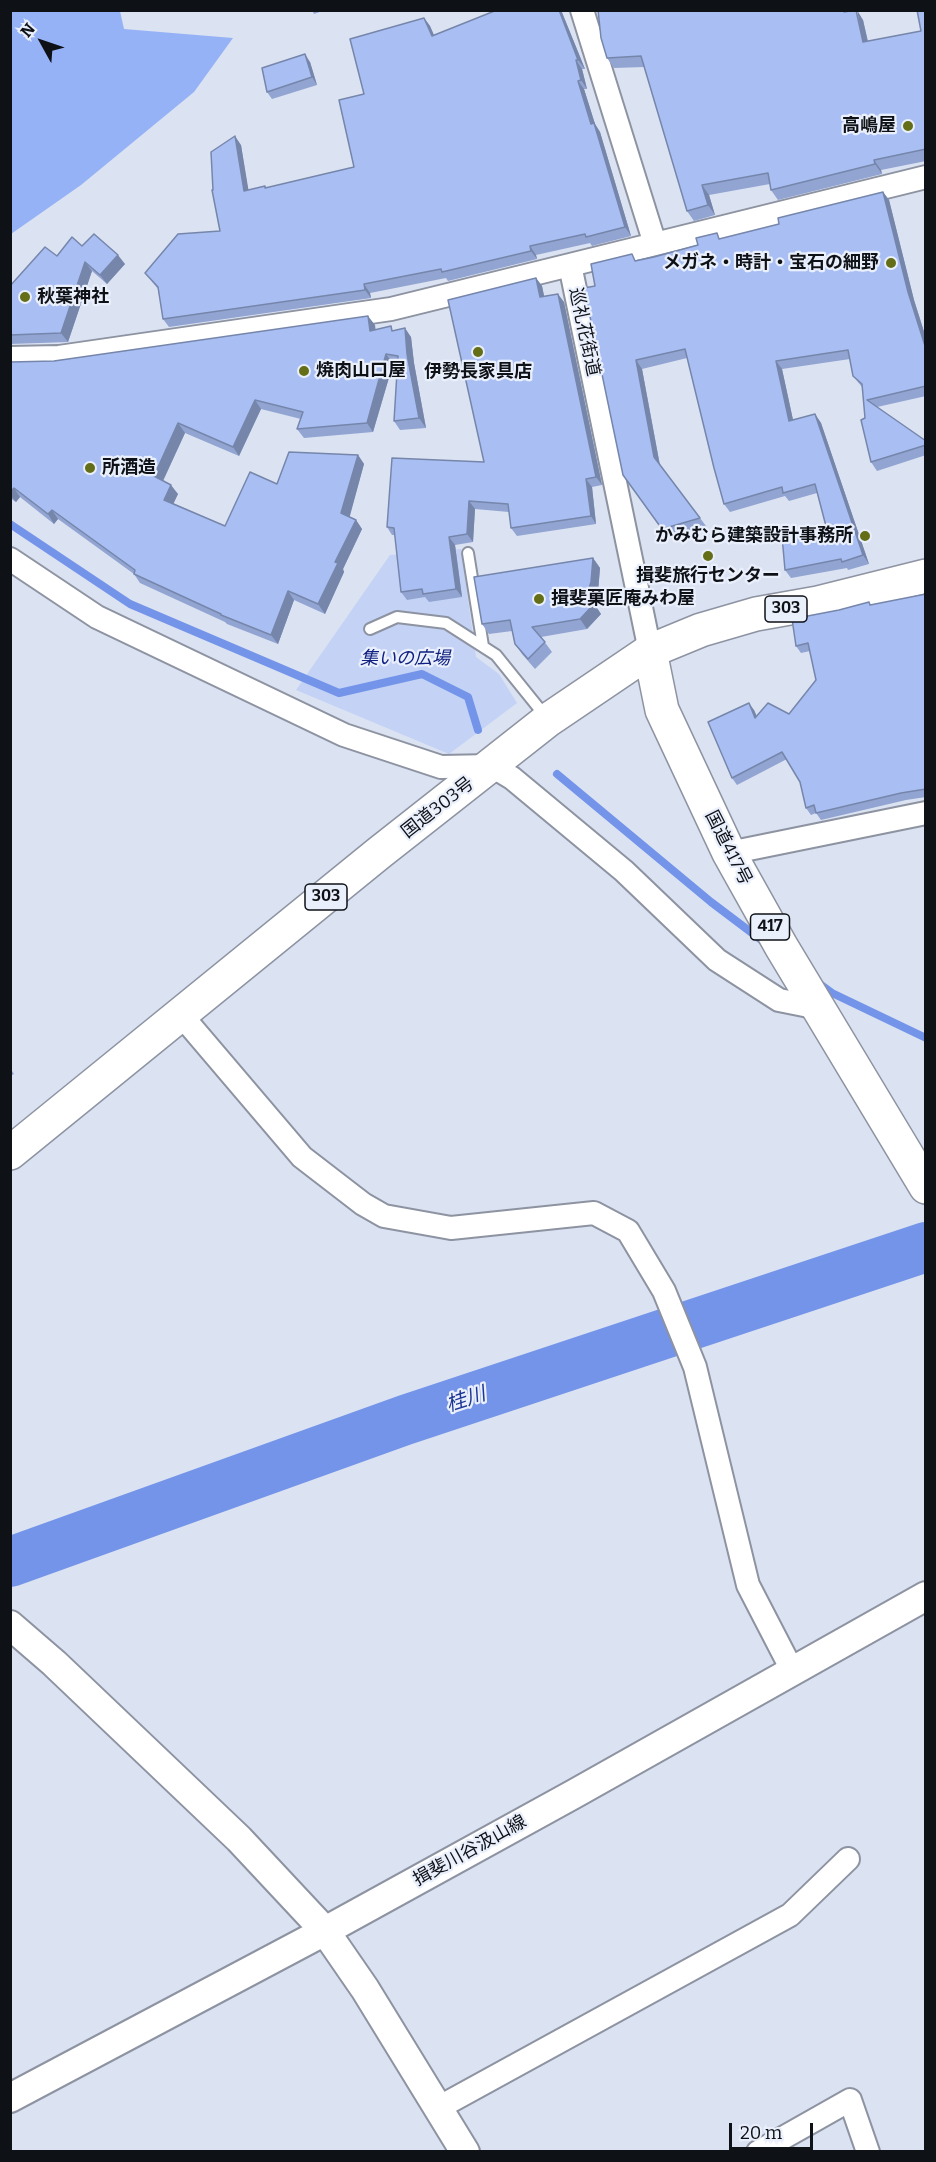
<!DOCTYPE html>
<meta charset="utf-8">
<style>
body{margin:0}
#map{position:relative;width:936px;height:2162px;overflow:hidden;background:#dbe2f2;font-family:Bitter,serif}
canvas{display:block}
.frame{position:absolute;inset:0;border:12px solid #0e1116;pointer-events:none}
.north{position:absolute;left:12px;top:12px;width:60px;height:60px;-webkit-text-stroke:4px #eaeffc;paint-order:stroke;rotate:310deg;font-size:16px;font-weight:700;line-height:24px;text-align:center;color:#0e1116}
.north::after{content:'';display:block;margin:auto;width:21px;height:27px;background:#0e1116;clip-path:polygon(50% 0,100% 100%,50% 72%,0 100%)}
.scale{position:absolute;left:729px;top:2123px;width:84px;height:27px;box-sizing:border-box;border:3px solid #0e1116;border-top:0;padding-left:8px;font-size:18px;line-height:21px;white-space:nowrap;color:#0e1116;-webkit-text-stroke:4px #eaeffc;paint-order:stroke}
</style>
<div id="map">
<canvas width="936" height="2162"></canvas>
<div class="frame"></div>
<div class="north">N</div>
<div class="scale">20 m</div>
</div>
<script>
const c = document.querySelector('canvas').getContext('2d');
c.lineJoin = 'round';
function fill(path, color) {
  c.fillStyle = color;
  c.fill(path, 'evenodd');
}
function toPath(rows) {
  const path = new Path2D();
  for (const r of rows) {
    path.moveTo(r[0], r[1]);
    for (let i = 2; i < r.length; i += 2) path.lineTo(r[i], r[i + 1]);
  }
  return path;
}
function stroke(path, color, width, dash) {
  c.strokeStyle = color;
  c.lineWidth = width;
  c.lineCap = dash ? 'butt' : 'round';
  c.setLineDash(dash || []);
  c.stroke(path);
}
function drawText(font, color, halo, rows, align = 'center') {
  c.font = font + ' Bitter,"Noto Sans JP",serif';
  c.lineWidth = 4.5;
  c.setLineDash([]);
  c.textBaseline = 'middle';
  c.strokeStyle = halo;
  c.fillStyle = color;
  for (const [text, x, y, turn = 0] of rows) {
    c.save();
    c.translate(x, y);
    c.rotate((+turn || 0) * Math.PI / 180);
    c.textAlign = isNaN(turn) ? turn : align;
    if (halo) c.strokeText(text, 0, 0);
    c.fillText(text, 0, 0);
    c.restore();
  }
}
fill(toPath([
 [461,549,476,657,499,674,517,703,449,754,296,690,390,555]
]), '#c3d2f5');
fill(toPath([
 [11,10,120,11,124,29,233,38,194,92,81,185,11,234]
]), '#96b2f6');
stroke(toPath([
 [10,524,130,604,339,693,422,674,468,697,478,730],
 [557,774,711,902,764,942],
 [817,982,832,993,926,1038]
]), '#7394e8', 8);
stroke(toPath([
 [10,1562,405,1420,926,1247]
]), '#7394e8', 50);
const service = toPath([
 [468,553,483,646],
 [370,629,397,617,446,623,496,655,546,717]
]);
const minor = toPath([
 [582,10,655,244],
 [10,358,59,357,391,309,570,265],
 [10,559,97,617,344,735,441,767,492,766,512,778,624,871,717,960,779,1000,819,1008],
 [650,651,570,265,926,177],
 [729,853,926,813],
 [182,1016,302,1157,363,1204,384,1216,451,1228,594,1213,628,1231,664,1291,695,1367,748,1585,792,1670],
 [438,2108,790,1915,848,1859],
 [758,2152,850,2100,868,2152]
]);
const tertiary = toPath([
 [10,1625,54,1663,239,1839,325,1931,365,1989,465,2152],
 [10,2098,325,1931,574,1794,926,1596]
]);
const trunk = toPath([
 [650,651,662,710,729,853,781,946,926,1187],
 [10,1153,379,853,548,720,650,651,701,630,756,614,818,603,926,576]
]);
stroke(service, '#8d93a1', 14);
stroke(minor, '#8d93a1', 26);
stroke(tertiary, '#8d93a1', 32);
stroke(trunk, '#8d93a1', 36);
stroke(service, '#fff', 10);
stroke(minor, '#fff', 22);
stroke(tertiary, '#fff', 28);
stroke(trunk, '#fff', 33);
fill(toPath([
 [312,10,325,10,314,14],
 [497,10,561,10,585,69,582,69,587,89,584,89,595,124,600,132,631,236,592,246,590,243,536,255,537,259,448,281,446,278,370,293,371,298,169,327,163,319,158,289,145,273,220,231,213,190,241,145,248,190,266,188,354,167,364,94,424,18,430,26,434,35],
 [926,10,926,161,881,170,882,174,778,200,771,190,770,184,709,195,715,215,694,221,687,211,644,67,614,68,607,58,849,11,863,20,868,41,921,31],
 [310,62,317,85,272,99,267,92],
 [883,192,889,200,914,300,926,338,926,396,877,407,926,441,926,455,877,471,871,462,862,387,853,376,850,359,782,369,793,420,815,414,821,423,869,564,848,570,847,568,791,578,785,570,827,530,817,493,789,501,785,496,730,512,724,504,687,358,642,369,660,465,706,526,667,537,623,475,595,286,637,260,654,257,779,224],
 [82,246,125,264,107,284,92,271,68,342,10,344,10,286,57,256],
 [536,278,542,286,544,296,564,302,602,485,592,487,596,524,517,536,511,528,509,512,475,509,473,542,455,545,462,597,429,602,425,597,407,600,401,592,395,535,392,535,387,527,484,462],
 [375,325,375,330,394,330,411,337,414,363,426,428,400,430,394,421,398,364,393,364,373,432,304,438,297,429,301,419,261,409,239,456,185,433,163,481,178,494,173,503,225,526,277,484,358,455,364,464,349,517,356,520,362,529,343,569,344,572,325,614,294,600,278,644,227,624,225,622,140,583,134,574,58,519,54,524,20,497,16,502,10,498,10,362,54,361],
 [593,558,600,568,598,592,594,603,601,614,587,629,541,637,552,652,535,669,522,654,515,644,512,631,489,634,482,624],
 [926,594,926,797,906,800,821,820,816,813,811,815,806,808,800,782,787,759,737,785,732,778,754,710,757,716,789,714,816,680,810,651,801,653,796,646,871,605],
 [10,1068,14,1074,10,1076]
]), '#91a4d2');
fill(toPath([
 [559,10,561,10,585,69,578,60],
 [857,10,863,20,870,52,863,42],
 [424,18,430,26,438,45,432,36],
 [305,54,310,62,317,85,312,77],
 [576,60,582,69,587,89,581,80],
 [578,81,584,89,595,124,600,132,631,236,625,227],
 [235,136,241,145,250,199,244,191],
 [874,160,881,170,882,174,875,164],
 [702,185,709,195,715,215,708,205],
 [883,192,889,200,914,300,926,338,926,349,908,292],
 [530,246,536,255,537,259,531,251],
 [118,255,125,264,107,284,100,275],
 [85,262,92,271,68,342,61,333],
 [536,278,542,286,546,305,540,297],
 [364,284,370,293,371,298,365,290],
 [558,294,564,302,602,485,596,477],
 [368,316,375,325,377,340,370,331],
 [405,328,411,337,414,363,426,428,419,418,407,354],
 [386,354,393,364,373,432,367,423],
 [636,360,642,369,660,466,654,457],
 [776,361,782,369,795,429,789,421],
 [255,400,261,409,239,456,233,447],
 [815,414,821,423,869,564,863,555],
 [178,423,185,433,161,485,154,476],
 [358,455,364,464,348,523,341,513],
 [586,479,592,487,596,524,591,516],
 [171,485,178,494,171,509,164,500],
 [14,488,20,497,16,502,10,495,10,492],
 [469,501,475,509,473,542,467,534],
 [52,510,58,519,54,524,48,514],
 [356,520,362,529,343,569,344,572,325,614,318,604,335,562],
 [449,537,455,545,462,597,456,589],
 [593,558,600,568,598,592,594,604,601,614,587,629,580,619,586,597],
 [288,591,294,600,278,644,271,635],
 [749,703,754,710,760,725,755,718]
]), '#7686ab');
const building = toPath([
 [497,10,559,10,578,60,576,60,581,80,578,81,591,124,594,123,625,227,586,237,585,234,530,246,531,251,442,272,441,269,364,284,365,290,163,319,158,287,145,273,178,234,220,231,212,190,213,190,211,152,235,136,244,191,265,186,265,188,354,167,339,100,364,94,350,39,424,18,432,36,497,10],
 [598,10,843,10,844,12,856,10,863,42,921,31,917,10,926,10,926,149,874,160,875,164,771,190,768,173,702,185,708,205,687,211,641,56,607,58,601,38,598,10],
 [305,54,312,77,267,92,262,68,305,54],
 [883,192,908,292,926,349,926,386,867,400,926,441,926,445,871,462,861,420,865,418,862,384,853,376,848,350,776,361,789,421,815,414,863,555,842,562,841,559,785,570,782,536,827,530,815,484,783,493,782,487,724,504,714,468,685,349,636,360,654,457,700,518,662,529,623,475,584,288,595,286,591,264,632,254,635,261,654,257,698,245,696,238,717,233,719,239,779,224,778,218,883,192],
 [94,234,118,255,100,275,85,262,61,333,10,335,10,286,45,247,57,256,72,237,82,246,94,234],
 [536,278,540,297,558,294,596,477,586,479,591,516,511,528,508,504,469,501,467,534,449,537,456,589,423,594,422,589,401,592,394,528,387,527,392,458,484,462,448,300,536,278],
 [368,316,370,331,391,326,392,331,405,328,407,354,419,418,394,421,398,356,386,354,367,423,297,429,303,412,255,400,233,447,178,423,154,476,171,485,164,500,225,526,250,472,277,484,289,452,358,455,341,513,356,520,335,562,338,563,318,604,288,591,271,635,221,615,221,614,134,574,135,570,52,510,48,514,14,488,10,492,10,362,54,361,368,316],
 [593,558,591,582,586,597,594,604,580,619,532,627,545,642,528,659,515,644,510,620,482,624,474,577,593,558],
 [926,594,926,789,901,793,816,813,814,805,806,808,800,782,782,752,732,778,708,722,749,703,755,718,768,703,789,714,816,680,808,643,796,646,792,619,839,610,869,602,870,605,926,594]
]);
fill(building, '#a9bff4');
stroke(building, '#7686ab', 1.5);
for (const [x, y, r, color] of [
 [908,126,6,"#636e17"],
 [891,263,6,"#636e17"],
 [25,297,6,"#636e17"],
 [478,352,6,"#636e17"],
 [304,371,6,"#636e17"],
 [90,468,6,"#636e17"],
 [865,536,6,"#636e17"],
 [708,556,6,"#636e17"],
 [539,599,6,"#636e17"]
]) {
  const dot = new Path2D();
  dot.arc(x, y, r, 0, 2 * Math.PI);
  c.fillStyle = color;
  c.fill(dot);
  stroke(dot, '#eaeffc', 2);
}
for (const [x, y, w] of [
 [786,609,42],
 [326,897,42],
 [770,927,39]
]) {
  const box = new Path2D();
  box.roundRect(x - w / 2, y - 13, w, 26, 4.5);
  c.fillStyle = '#eaeffc';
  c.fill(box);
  stroke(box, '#0e1116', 1.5);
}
drawText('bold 16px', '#0e1116', null, [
 ["303",786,609],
 ["303",326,897],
 ["417",770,927]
]);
drawText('bold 18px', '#0e1116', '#eaeffc', [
 ["高嶋屋",896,126,"right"],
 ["メガネ・時計・宝石の細野",879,263,"right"],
 ["秋葉神社",37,297],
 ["焼肉山口屋",316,371],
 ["伊勢長家具店",478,372,"center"],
 ["所酒造",102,468],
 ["かみむら建築設計事務所",853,536,"right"],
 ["揖斐旅行センター",708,576,"center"],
 ["揖斐菓匠庵みわ屋",551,599]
], 'left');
drawText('18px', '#0e1116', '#eaeffc', [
 ["巡礼花街道",584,332,78],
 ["国道303号",438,808,-38],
 ["国道417号",728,848,63],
 ["揖斐川谷汲山線",470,1851,-29]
]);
drawText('italic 18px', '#0f2080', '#eaeffc', [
 ["集いの広場",405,659]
]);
drawText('italic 20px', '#1c3695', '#eaeffc', [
 ["桂川",466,1400,-18]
]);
</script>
